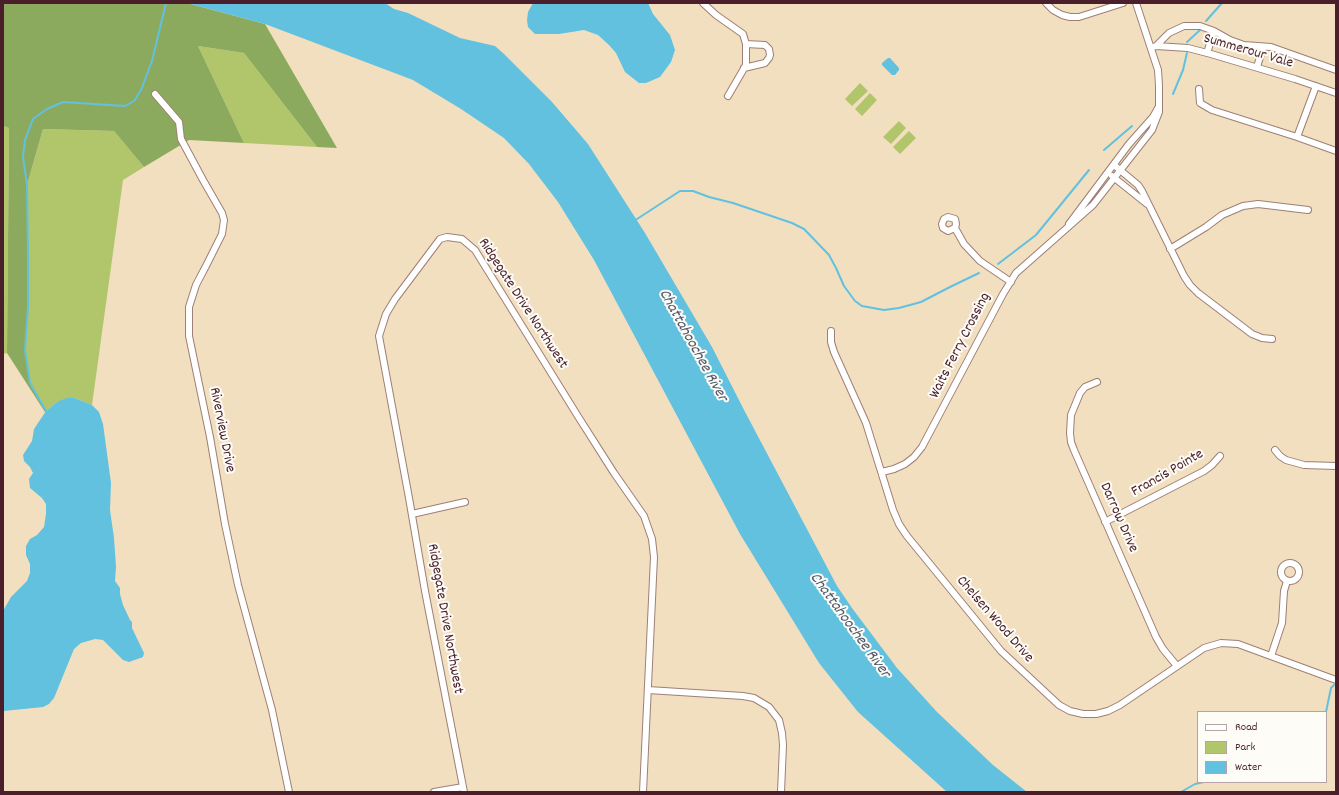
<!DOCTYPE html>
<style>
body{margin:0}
#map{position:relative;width:1339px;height:795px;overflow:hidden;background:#f2dfc0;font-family:Dekko,sans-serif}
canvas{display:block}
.frame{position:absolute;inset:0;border:4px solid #4a1f2b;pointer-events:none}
.legend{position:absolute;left:1197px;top:711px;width:130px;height:72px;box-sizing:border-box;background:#fdfcf7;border:1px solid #b5a4a5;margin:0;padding:5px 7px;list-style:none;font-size:12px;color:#4a1f2b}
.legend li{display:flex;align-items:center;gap:8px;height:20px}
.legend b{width:20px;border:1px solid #b5a4a5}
</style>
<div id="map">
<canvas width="1339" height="795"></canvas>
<div class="frame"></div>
<ul class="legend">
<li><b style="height:5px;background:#fff"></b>Road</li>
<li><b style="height:11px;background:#b1c56a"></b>Park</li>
<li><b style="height:11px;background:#61c1df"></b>Water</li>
</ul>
</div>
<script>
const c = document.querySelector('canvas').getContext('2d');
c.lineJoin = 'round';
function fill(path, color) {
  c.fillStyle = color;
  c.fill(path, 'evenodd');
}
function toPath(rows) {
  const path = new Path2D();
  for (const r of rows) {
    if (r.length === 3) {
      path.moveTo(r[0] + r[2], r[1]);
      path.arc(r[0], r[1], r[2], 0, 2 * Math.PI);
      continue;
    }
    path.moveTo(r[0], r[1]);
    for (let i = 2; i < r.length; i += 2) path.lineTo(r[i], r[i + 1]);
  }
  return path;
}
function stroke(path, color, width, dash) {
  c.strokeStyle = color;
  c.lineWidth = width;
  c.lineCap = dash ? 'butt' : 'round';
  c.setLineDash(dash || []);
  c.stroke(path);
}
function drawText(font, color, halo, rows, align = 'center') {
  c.font = font + ' Dekko,sans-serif';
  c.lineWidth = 4;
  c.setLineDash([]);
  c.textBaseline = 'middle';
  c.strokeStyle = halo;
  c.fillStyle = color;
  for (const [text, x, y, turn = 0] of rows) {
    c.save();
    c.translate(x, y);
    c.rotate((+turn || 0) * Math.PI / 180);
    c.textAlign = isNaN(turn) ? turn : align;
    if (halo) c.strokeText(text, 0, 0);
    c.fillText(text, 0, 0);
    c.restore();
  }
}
fill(toPath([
 [198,46,244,53,317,147,244,143],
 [860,83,868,91,852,106,845,99],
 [870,93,877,100,862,116,855,109],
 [899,121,906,128,891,144,883,137],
 [3,126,9,128,7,353,3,354],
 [43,129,114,131,144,167,123,180,92,405,75,398,57,402,46,411,30,383,25,350,28,307,28,255,27,185],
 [909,131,916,138,900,154,893,147]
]), '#b1c56a');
fill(toPath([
 [3,3,187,3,265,24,337,148,317,147,244,53,198,46,244,143,189,140,144,167,114,131,43,129,27,185,28,255,28,307,25,350,30,383,46,411,45,412,7,353,9,128,3,126]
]), '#8caa5e');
fill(toPath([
 [187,3,385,3,394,9,408,13,460,38,495,46,504,54,552,102,588,144,645,233,712,347,743,408,837,586,852,608,897,668,937,712,993,765,1027,792,947,792,858,712,819,663,740,534,594,260,558,202,529,164,504,138,461,109,413,80,265,24],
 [533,3,648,3,653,14,670,35,675,50,671,62,660,77,646,83,639,83,625,72,616,53,609,45,598,35,584,30,559,34,535,34,528,27,527,20,528,12],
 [888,58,890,58,899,68,899,70,895,75,892,75,882,65,882,63],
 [67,398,75,398,92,405,99,412,103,424,111,483,110,510,114,538,116,567,115,581,120,588,120,594,123,605,130,620,132,622,132,628,144,653,143,657,129,662,123,660,103,640,95,639,81,643,74,649,54,698,49,704,43,707,4,711,3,710,3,611,11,597,27,581,30,573,30,564,26,555,26,546,30,539,37,535,44,527,46,514,46,504,42,498,30,488,29,479,33,473,30,467,24,461,23,455,32,441,34,429,46,411,57,402]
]), '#61c1df');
stroke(toPath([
 [1206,21,1222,3],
 [1187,42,1200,30],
 [1173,94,1183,70,1187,53],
 [1104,150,1132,126],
 [634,221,680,191,693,191,709,197,733,203,792,223,804,229,829,255,836,268,844,286,855,301,862,306,884,310,899,308,921,302,950,287,979,273],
 [998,264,1036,235,1089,170],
 [46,411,30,383,25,350,28,307,28,255,27,185,23,157,25,140,33,119,47,109,63,102,125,106,134,101,141,90,152,61,166,3],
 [1326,712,1331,688,1334,685],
 [1181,792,1195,784,1204,782]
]), '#61c1df', 2);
const minor = toPath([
 [703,3,716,15,743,34,746,44,746,65,728,96],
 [1046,3,1053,10,1062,15,1070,17,1079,17,1123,3],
 [1156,46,1169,33,1184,26,1200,26,1214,31,1230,40,1244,45,1271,47,1336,70],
 [1153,47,1156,46,1188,48,1211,54,1295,79,1336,93],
 [1207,53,1214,31],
 [1257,67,1263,47],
 [744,68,765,63,769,58,770,55,769,49,765,45,746,44],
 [1316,86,1297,137,1336,151],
 [1199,89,1200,103,1212,110,1297,137],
 [155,94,179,122,181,139,203,180,222,213,224,220,222,234,207,264,196,285,189,307,189,336,210,437,225,524,238,585,272,710,289,792],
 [1114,165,1138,185,1142,191,1184,276,1190,285,1198,293,1252,334,1262,338,1272,339],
 [1112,176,1147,204],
 [1069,224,1129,144,1153,117,1158,108],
 [955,228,948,231,943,228,942,224,944,219,948,217,955,219,956,224,955,228,964,244,980,261,1011,282],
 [1170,249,1206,227,1222,215,1243,206,1258,204,1308,210],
 [831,331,831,342,834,352,866,423,893,510,899,524,907,536,1001,651,1059,705,1070,711,1083,714,1096,714,1108,711,1120,705,1204,648,1221,643,1238,644,1336,680],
 [1097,382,1085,387,1080,393,1071,415,1070,433,1071,442,1074,450,1156,637,1163,649,1177,666],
 [1275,450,1280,456,1286,460,1304,465,1336,466],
 [882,472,894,469,905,464,914,457,922,447,1003,294,1016,273,1093,205,1152,130,1159,112,1159,86,1158,70,1136,3],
 [412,514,465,502],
 [1105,522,1204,471,1212,465,1220,456],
 [1290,572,9],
 [1271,656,1282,623,1284,591,1287,581],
 [648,690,743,696,754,698,769,707,779,720,782,733,783,745,781,792],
 [434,792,463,787],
 [464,792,425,591,409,498,379,336,386,314,395,299,440,239,447,237,462,239,475,250,579,418,614,473,644,516,652,539,654,557,643,792]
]);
stroke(minor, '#9e7f76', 8);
stroke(minor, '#fff', 6);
drawText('15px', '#4a1f2b', '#fdfcf7', [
 ["Summerour Vale",1248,52,16],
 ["Ridgegate Drive Northwest",522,304,57],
 ["Waits Ferry Crossing",961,346,-63],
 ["Riverview Drive",221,430,79],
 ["Francis Pointe",1168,474,-30],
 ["Darrow Drive",1118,518,66],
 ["Ridgegate Drive Northwest",444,619,80],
 ["Chelsen Wood Drive",994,620,49]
]);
drawText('italic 16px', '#52586a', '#fdfcf7', [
 ["Chattahoochee River",692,346,61],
 ["Chattahoochee River",849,626,54]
]);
</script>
